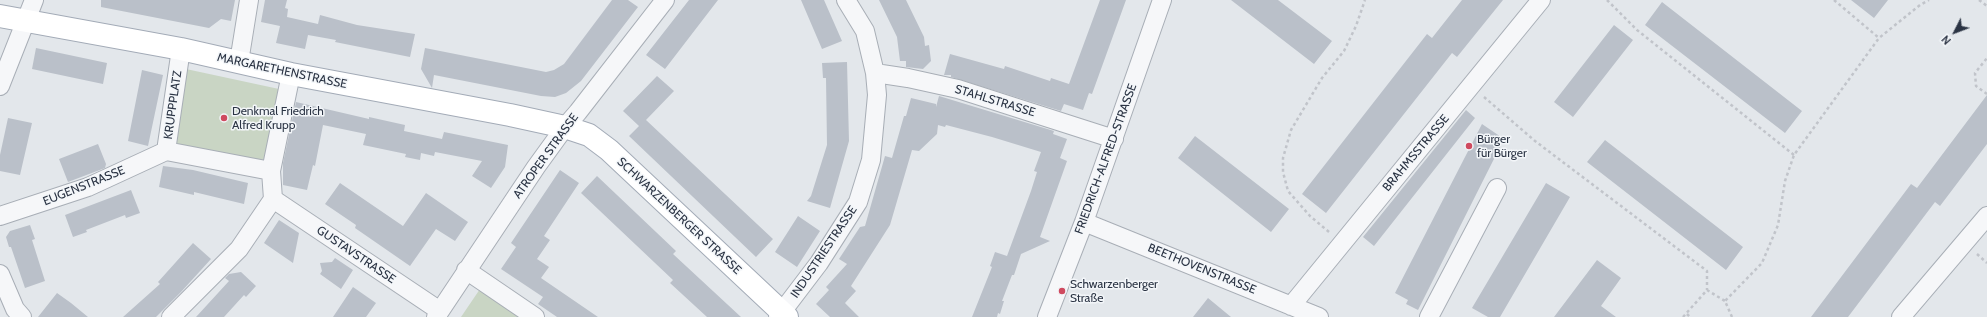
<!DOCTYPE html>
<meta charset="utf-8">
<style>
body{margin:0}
#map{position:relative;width:1987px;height:317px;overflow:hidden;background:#e3e7eb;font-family:Cabin,sans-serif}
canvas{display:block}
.north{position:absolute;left:1935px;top:12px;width:40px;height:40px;-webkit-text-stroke:3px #f3f6f9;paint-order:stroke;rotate:228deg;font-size:11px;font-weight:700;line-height:16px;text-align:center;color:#2b3444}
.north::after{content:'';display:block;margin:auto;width:14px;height:18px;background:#2b3444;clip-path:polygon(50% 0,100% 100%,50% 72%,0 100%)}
</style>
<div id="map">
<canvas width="1987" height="317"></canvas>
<div class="north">N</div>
</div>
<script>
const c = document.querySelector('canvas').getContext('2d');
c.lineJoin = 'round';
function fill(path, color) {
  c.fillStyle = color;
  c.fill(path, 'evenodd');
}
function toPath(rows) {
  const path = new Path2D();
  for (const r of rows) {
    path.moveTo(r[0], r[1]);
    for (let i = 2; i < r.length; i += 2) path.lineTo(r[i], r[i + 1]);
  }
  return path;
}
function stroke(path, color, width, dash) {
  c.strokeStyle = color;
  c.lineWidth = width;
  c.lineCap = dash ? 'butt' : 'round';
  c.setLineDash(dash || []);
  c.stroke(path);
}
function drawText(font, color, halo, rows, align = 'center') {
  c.font = font + ' Cabin,sans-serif';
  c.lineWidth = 3;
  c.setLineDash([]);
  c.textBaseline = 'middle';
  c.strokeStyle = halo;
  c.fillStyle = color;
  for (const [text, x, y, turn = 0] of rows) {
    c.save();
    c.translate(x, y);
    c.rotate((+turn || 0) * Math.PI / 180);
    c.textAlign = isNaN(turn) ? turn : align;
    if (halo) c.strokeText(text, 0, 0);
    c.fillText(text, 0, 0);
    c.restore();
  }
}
fill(toPath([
 [186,69,279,89,265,157,261,162,174,146],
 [480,289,519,317,461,317]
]), '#c9d5c4');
fill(toPath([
 [101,0,235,0,231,21,221,19,209,28,101,7],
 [265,0,287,0,285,8,288,9,287,17,318,24,320,15,357,25,415,34,410,57,335,42,336,40,308,35,305,49,276,43,280,26,261,22],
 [612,0,628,0,638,7,581,81,566,93,555,97,541,96,434,75,432,88,421,69,425,48,546,72,554,70,564,64],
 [689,0,718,0,665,69,646,55],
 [801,0,824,0,842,41,822,49],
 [879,0,906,0,924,37,925,46,929,45,931,61,923,69,906,67,906,61,900,61,897,37],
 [1100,0,1126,0,1092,94,1089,93,1083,110,1064,104,1061,111,951,77,951,75,944,75,950,54,1004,69,1005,66,1050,81,1051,78,1069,84],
 [1231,0,1278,0,1332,41,1314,64],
 [1462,0,1503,0,1457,57,1452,53,1326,213,1302,194,1427,34,1432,38],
 [1851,0,1888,0,1874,18],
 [1662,2,1802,111,1785,133,1645,25],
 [1614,25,1633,40,1573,117,1554,102],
 [36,48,107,63,103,84,32,69],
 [847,62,849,141,830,208,807,201,811,196,827,145,826,78,823,78,822,63],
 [142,70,163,75,148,146,128,141],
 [657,76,674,91,646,120,773,239,756,257,629,136,639,126,623,111],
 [1987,95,1987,144,1940,206,1935,202,1848,317,1811,317,1911,184,1917,188],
 [939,96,1054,131,1053,134,1067,139,1060,158,1067,161,1040,237,1050,241,1021,254,1014,275,1012,275,1002,301,1004,301,1000,314,998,313,997,317,972,317,992,267,990,266,995,252,1007,256,1031,191,1037,172,1034,171,1041,152,992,137,946,125,945,127,938,125,937,134,919,151,912,150,890,225,851,286,856,291,845,303,859,317,830,317,816,304,829,290,826,287,847,264,839,259,860,227,865,226,885,156,892,158,904,116,906,116,911,98,936,104,936,107],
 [296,102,369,119,369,117,405,125,404,131,442,139,444,132,508,145,505,167,491,188,472,176,482,161,435,152,434,156,421,153,420,160,405,157,406,154,363,145,366,134,323,125,315,166,313,165,307,190,283,185,283,163],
 [1466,110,1475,118,1374,246,1363,237],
 [8,118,32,123,20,175,0,171,0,155],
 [1482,124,1504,139,1418,310,1406,304,1408,300,1395,293],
 [1195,136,1289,209,1271,232,1178,158],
 [1605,140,1743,247,1726,270,1587,162],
 [98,144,106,164,105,168,68,182,59,159],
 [163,166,193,170,248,183,244,204,194,192,194,195,159,187],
 [560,170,579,183,544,236,550,240,537,259,549,267,541,278,598,317,557,317,538,304,543,297,501,269,516,247,511,243],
 [597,176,676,251,673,254,741,317,707,317,670,283,673,280,581,193],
 [340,183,403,226,426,193,468,222,455,241,436,229,410,266,355,228,356,225,325,204],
 [1546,183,1570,197,1500,317,1488,317,1472,308],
 [131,190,140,213,126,218,125,215,86,230,87,232,73,237,65,215],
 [798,216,820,231,797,267,775,252],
 [279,220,299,233,293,263,264,243],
 [30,225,35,239,32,240,45,281,25,288,11,247,9,247,6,237,10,231],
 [193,243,211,259,181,292,156,317,123,317,160,284,158,282],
 [335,258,353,270,341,289,320,274,322,271,320,263,332,262],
 [1597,260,1621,278,1601,306,1616,317,1554,317],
 [241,272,256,286,246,297,244,295,224,317,196,317,229,281,225,278,229,274],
 [353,287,376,303,366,317,333,317],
 [57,293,71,303,88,317,38,317],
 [1208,298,1231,317,1193,317]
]), '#bac0c9');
const minor = toPath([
 [181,49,166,151,271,171],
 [239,62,249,0],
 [875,73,908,78,958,89,1114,139],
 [0,86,34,0],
 [273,199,440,311],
 [273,199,271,171,291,74],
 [0,216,88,187,166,151],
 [1084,222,1319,317],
 [466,270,535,317],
 [0,274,15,309,22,317],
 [1291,306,1541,0],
 [171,317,239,249,273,199],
 [436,317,536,167,565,127,578,112,665,0],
 [778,317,819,263,858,202,871,160,877,95,875,73,865,31,846,0],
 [1047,317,1084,222,1162,0],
 [1429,317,1497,188],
 [1901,317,1987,216]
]);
const major = toPath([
 [0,16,181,49,291,74,510,115,565,127,589,135,609,150,787,317]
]);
stroke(minor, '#a8aeb6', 20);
stroke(major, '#a3abb7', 24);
stroke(toPath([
 [1607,0,1637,30,1794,155],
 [1834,0,1879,38],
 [1979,0,1987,6],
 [1987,94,1976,86,1975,73,1987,58],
 [1484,97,1535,141,1707,271,1707,290],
 [1329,232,1310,216,1288,191,1283,172,1283,158,1291,130,1322,78,1344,51,1356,26,1365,0],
 [1977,254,1987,263],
 [1687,314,1690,317],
 [1683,317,1707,290,1725,301],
 [1732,317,1725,301,1762,263,1778,225,1785,181,1794,155,1879,38,1920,5,1929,0]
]), '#c1c4ca', 2.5, [3, 3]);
stroke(minor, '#f6f7f9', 18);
stroke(major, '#fff', 22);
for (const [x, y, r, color] of [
 [224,118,4,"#cf4a5f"],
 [1469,146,4,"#cf4a5f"],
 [1062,291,4,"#cf4a5f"]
]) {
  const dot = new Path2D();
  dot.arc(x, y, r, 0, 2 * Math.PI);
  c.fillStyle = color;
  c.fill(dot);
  stroke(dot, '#f3f6f9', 1.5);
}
drawText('12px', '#2b3444', '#f3f6f9', [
 ["MARGARETHENSTRASSE",282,71,12],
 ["STAHLSTRASSE",995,101,17],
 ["KRUPPPLATZ",173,105,-82],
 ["BRAHMSSTRASSE",1416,153,-50],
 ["ATROPER STRASSE",546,156,-54],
 ["FRIEDRICH-ALFRED-STRASSE",1106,159,-70],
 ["EUGENSTRASSE",84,186,-22],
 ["SCHWARZENBERGER STRASSE",679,216,43],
 ["INDUSTRIESTRASSE",824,252,-56],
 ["GUSTAVSTRASSE",356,255,34],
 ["BEETHOVENSTRASSE",1202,269,22]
]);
drawText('12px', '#2b3444', '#f3f6f9', [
 ["Denkmal Friedrich",232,111],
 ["Alfred Krupp",232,125],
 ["Bürger",1477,139],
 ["für Bürger",1477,153],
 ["Schwarzenberger",1070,284],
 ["Straße",1070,298]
], 'left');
</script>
